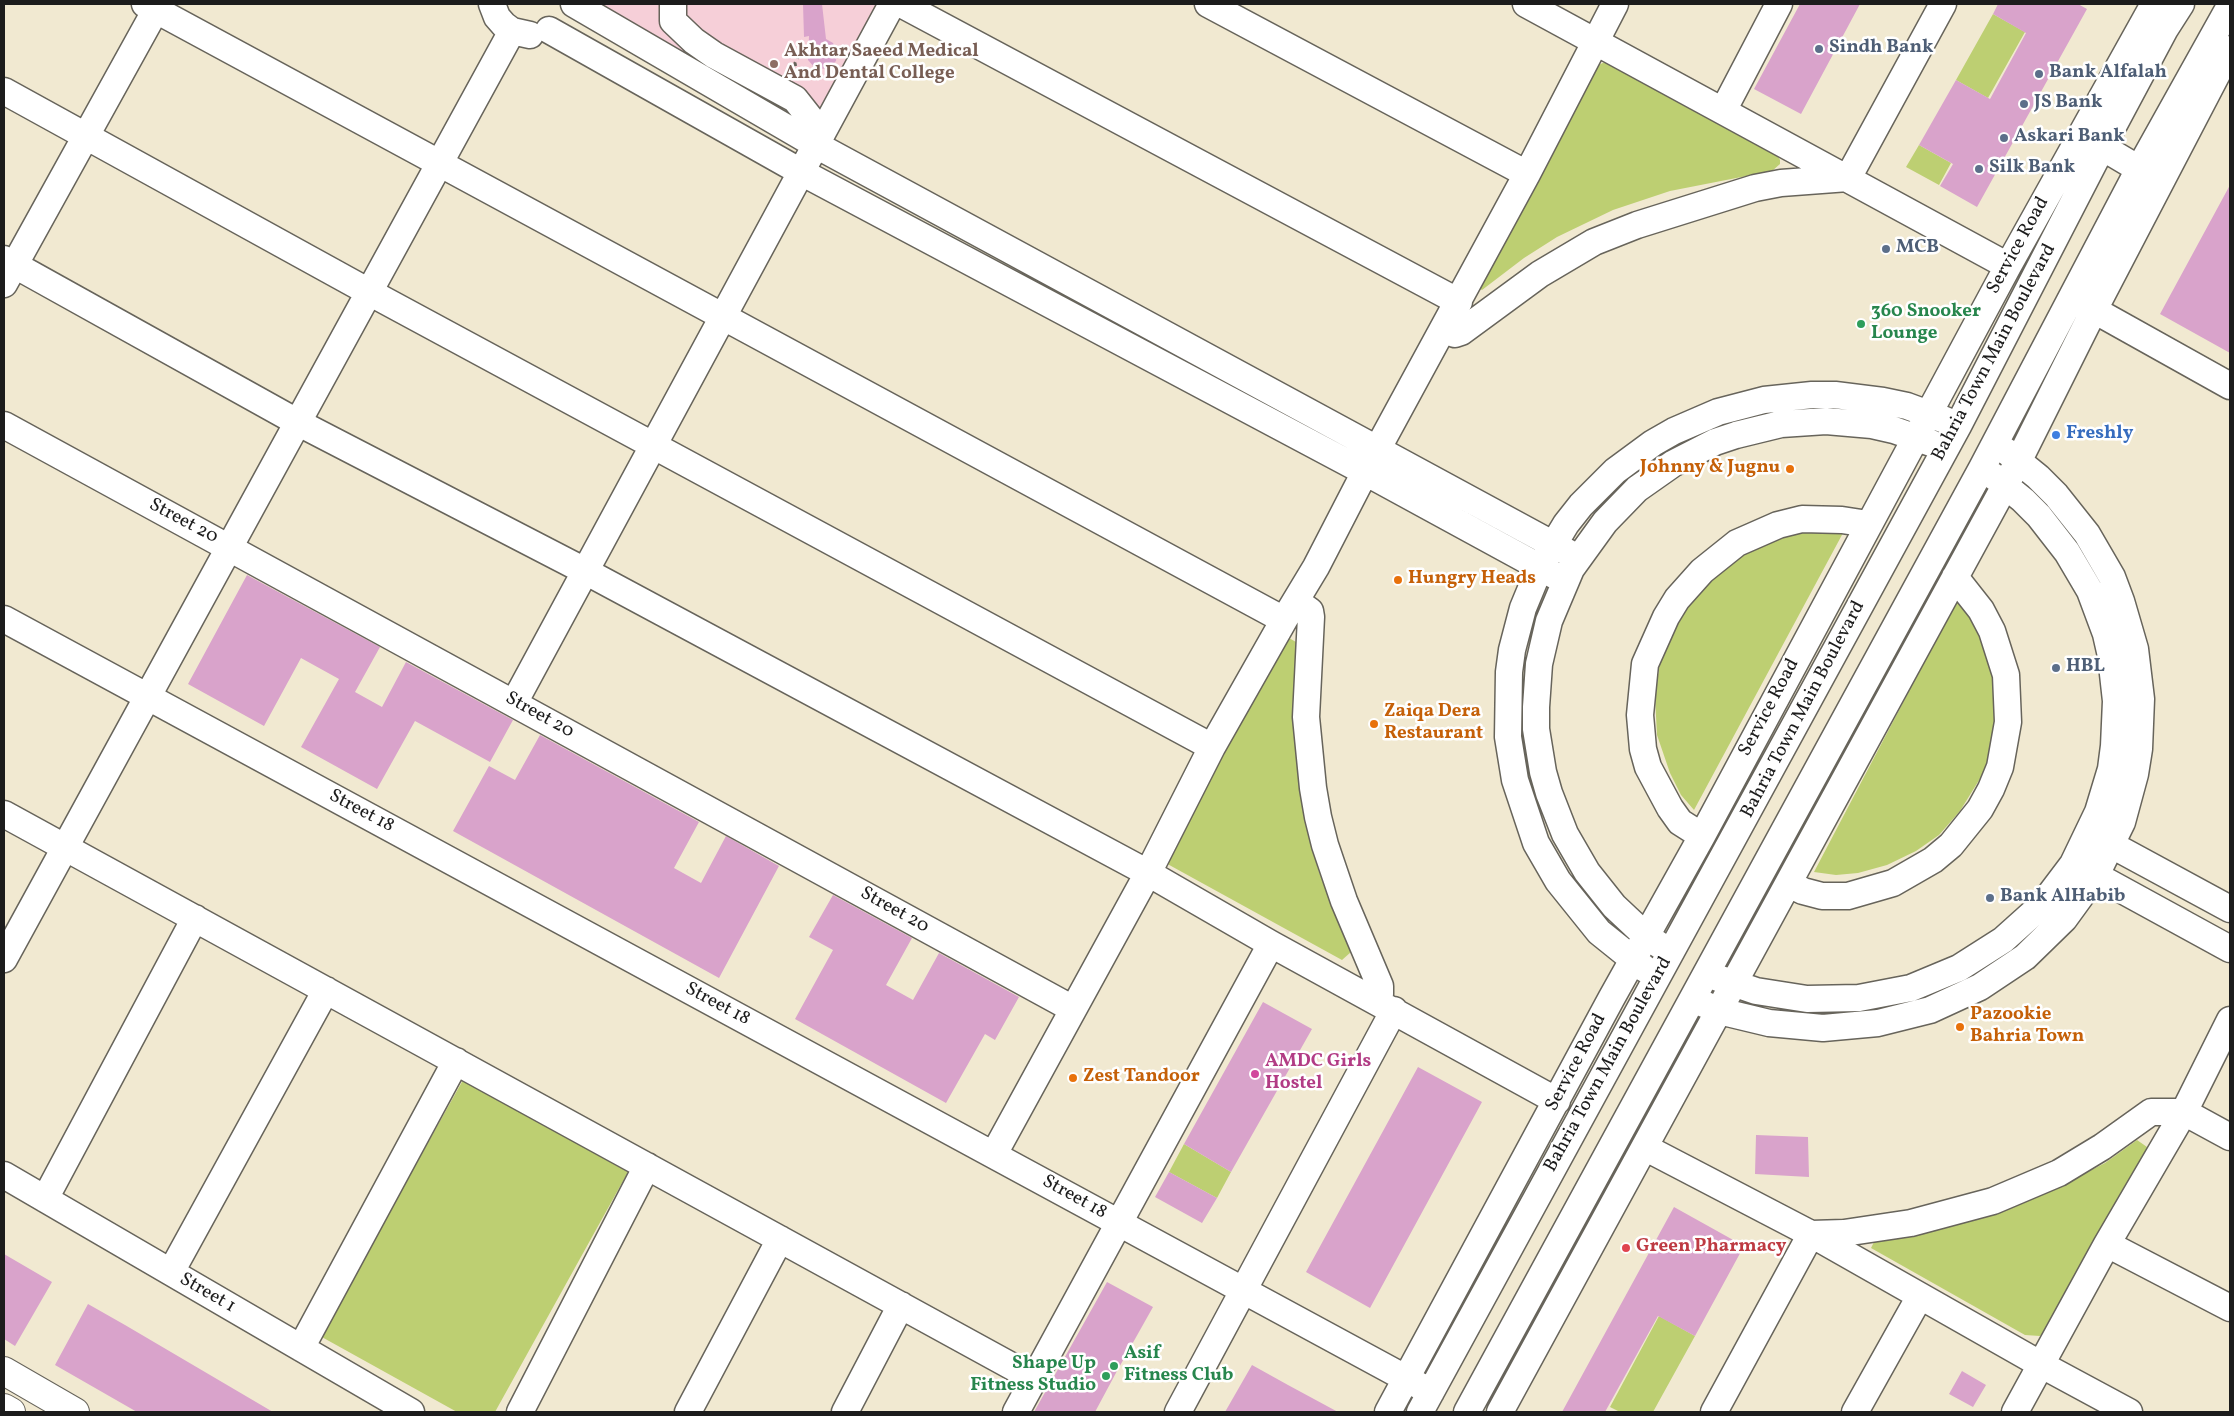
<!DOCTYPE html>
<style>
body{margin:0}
#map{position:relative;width:2234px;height:1416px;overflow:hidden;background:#f1e9d1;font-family:Vollkorn,serif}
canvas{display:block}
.frame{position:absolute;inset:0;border:5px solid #1c1c1c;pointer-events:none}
</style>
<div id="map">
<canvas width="2234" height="1416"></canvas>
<div class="frame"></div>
</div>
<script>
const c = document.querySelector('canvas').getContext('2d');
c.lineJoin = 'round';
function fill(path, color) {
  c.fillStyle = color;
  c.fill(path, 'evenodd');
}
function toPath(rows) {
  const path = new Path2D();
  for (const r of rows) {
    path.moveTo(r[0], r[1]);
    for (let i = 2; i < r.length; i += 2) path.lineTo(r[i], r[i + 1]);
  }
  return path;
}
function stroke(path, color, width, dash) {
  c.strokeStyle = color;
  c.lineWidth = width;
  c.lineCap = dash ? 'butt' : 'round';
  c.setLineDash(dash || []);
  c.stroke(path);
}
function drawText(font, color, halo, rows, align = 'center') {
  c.font = font + ' Vollkorn,serif';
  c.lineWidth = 5;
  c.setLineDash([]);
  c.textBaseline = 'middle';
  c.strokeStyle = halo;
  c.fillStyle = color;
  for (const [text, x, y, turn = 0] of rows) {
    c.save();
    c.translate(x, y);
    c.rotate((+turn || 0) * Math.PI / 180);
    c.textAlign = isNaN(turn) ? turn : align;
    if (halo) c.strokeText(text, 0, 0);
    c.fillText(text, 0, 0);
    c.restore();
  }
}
fill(toPath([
 [594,4,876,4,812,124]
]), '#f6cfd8');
fill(toPath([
 [1993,14,2025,32,1988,98,1956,80],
 [1605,62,1777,155,1780,160,1780,164,1772,171,1670,191,1613,210,1557,237,1524,258,1482,290,1472,285,1594,67],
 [1919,145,1951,163,1939,185,1906,167],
 [1809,529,1843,533,1694,810,1681,795,1670,773,1657,735,1655,697,1662,648,1676,617,1709,574,1756,542],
 [1958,598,1990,647,1999,704,1989,764,1960,811,1939,835,1916,851,1887,865,1858,873,1836,875,1814,872],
 [1289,638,1296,642,1294,707,1301,793,1309,838,1319,872,1351,952,1342,960,1162,861],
 [463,1080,628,1172,495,1412,457,1412,320,1336],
 [2137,1140,2147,1147,2144,1158,2047,1329,2040,1336,2025,1335,1871,1248,1876,1238,2002,1209,2051,1191,2105,1163],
 [1184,1144,1231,1172,1217,1198,1169,1172],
 [1659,1316,1695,1336,1653,1412,1620,1412,1610,1407]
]), '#bdcf72');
fill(toPath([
 [803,4,822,4,826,39,833,43,837,52,836,61,829,68,820,69,815,68,808,60,809,36,804,37],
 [1800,4,1860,4,1801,114,1754,89],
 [1998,4,2078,4,2087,9,1977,207,1940,186,1953,164,1919,145,1956,80,1990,99,2026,33,1993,14],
 [2230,185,2230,353,2160,314],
 [247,575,380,647,355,692,382,707,406,662,513,720,490,762,415,721,377,789,301,747,339,679,301,658,264,726,188,684],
 [540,735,699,822,674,868,701,883,726,836,779,866,719,978,453,831,489,766,515,780],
 [833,895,912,938,886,985,913,1000,939,953,1019,997,995,1040,985,1034,946,1103,795,1019,833,950,809,937],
 [1263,1002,1312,1029,1231,1172,1184,1144],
 [1418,1067,1482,1102,1370,1308,1306,1272],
 [1756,1135,1808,1137,1809,1177,1755,1174],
 [1169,1172,1217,1198,1202,1223,1155,1197],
 [1674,1207,1744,1246,1695,1336,1658,1316,1605,1412,1562,1412],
 [4,1254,52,1282,15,1346,4,1339],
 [1107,1282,1153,1307,1117,1371,1095,1412,1034,1412],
 [88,1304,125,1325,273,1412,137,1412,55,1365],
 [1252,1365,1288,1385,1338,1412,1225,1412],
 [1962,1371,1986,1385,1973,1407,1949,1394]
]), '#d9a3cb');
const minor = toPath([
 [145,4,1284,620],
 [492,4,497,17,504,25,512,31,530,35],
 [574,4,816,145,1578,558],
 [673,4,673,21,694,41,714,55,795,99,810,118,816,145],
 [901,4,1459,302],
 [1208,4,1527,174],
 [1526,4,2008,266],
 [549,30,801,172,1365,472,1565,581],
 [4,91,369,292,1212,747],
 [1723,111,1779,4],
 [2102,147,2139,169],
 [4,259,297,422,585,571,1148,873,1271,944,1557,1101],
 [4,284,159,4],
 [2094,310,2230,386],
 [1444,330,1455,334,1461,332,1540,274,1594,242,1637,225,1755,188,1781,183,1848,178,1943,4],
 [4,425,1073,1009],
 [1296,601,1310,611,1311,617,1306,717,1313,788,1318,817,1325,845,1344,901,1380,986,1380,994,1378,1001],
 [4,619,1431,1392],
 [514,703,892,4],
 [4,814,1035,1379],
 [1702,836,1680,822,1670,808,1648,767,1643,749,1640,715,1645,664,1666,617,1677,599,1702,571,1737,543,1753,536,1778,525,1802,519,1842,520,1868,524],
 [2097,837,2230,909],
 [2082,868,2230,949],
 [1789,884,1803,891,1822,896,1848,896,1893,883,1933,860,1951,845,1980,809,1991,789,2000,767,2008,722,2006,675,1992,631,1981,610,1955,577],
 [1661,946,1646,936,1614,906,1587,872,1565,834,1549,793,1543,772,1536,729,1536,707,1539,664,1549,621,1571,569,1605,522,1637,489,1674,463,1715,442,1736,435,1781,424,1826,421,1872,425,1894,430,1931,443],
 [4,959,512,31],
 [1645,969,1599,932,1558,881,1536,843,1515,780,1508,737,1509,672,1512,650,1523,608,1540,567,1566,524,1581,505,1615,471,1653,443,1674,431,1718,412,1764,400,1812,395,1835,395,1883,401,1907,406,1945,420],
 [1718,978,1756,991,1807,999,1859,998,1911,988,1959,968,2003,940,2042,905,2073,864,2098,812,2111,769,2114,746,2116,701,2111,656,2106,634,2090,591,2067,552,2039,516,2023,500,1992,475],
 [1704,1004,1719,1011,1769,1023,1823,1028,1878,1023,1930,1010,1980,987,2025,957,2064,919,2096,875,2122,822,2135,774,2139,749,2141,699,2135,649,2121,601,2112,577,2087,534,2056,495,2038,477,2006,451],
 [1646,1148,1811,1234,2040,1364,2129,1412],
 [994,1154,1148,873,1212,747,1284,620,1316,567,1365,472,1527,174,1615,4],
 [4,1175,411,1412],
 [45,1199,195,918],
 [2107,1244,2230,1308],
 [171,1272,326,990],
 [301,1348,456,1061],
 [520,1412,647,1166],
 [688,1412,780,1239],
 [845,1412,901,1305],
 [1016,1412,1271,944],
 [1178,1412,1394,1010],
 [1388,1412,1611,999,1702,836,2008,266,2154,4],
 [1420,1412,1958,426,2102,147,2165,29,2181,4],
 [1467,1412,1982,468,2139,169,2230,6],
 [1500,1412,2019,460,2094,310,2230,49],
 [1714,1412,1811,1234,1844,1233,1911,1223,1993,1201,2059,1173,2102,1147,2151,1112,2184,1112,2230,1137],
 [1855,1412,1920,1296],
 [2015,1412,2107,1244,2184,1112,2230,1020]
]);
const major = toPath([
 [4,1371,75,1412],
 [4,1408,11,1412]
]);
stroke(minor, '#67645b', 29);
stroke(major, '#67645b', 30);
stroke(toPath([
 [797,74,795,63,799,55,807,55]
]), '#67645b', 3, [4, 4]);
stroke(minor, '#fff', 26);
stroke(major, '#fff', 28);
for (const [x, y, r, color] of [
 [1819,49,5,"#5c6f8a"],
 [774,64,5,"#8d6e63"],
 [2039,74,5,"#5c6f8a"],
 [2024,104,5,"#5c6f8a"],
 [2004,138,5,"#5c6f8a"],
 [1979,169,5,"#5c6f8a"],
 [1886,249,5,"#5c6f8a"],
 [1861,324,5,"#2e9e5b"],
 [2056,435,5,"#3f7fe0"],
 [1790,469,5,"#e8710a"],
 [1398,580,5,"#e8710a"],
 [2056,668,5,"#5c6f8a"],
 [1374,724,5,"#e8710a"],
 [1990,898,5,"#5c6f8a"],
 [1960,1027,5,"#e8710a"],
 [1255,1074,5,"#d1479c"],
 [1073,1078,5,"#e8710a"],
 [1626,1248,5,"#e0444e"],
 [1114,1366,5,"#2e9e5b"],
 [1106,1376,5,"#2e9e5b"]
]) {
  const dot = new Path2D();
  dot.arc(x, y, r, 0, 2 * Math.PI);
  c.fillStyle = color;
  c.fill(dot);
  stroke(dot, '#fff', 2);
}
drawText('bold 19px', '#4e5e75', '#fff', [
 ["Sindh Bank",1829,49],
 ["Bank Alfalah",2049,74],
 ["JS Bank",2034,104],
 ["Askari Bank",2014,138],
 ["Silk Bank",1989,169],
 ["MCB",1896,249],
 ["HBL",2066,668],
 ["Bank AlHabib",2000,898]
], 'left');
drawText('bold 19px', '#785e54', '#fff', [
 ["Akhtar Saeed Medical",784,53],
 ["And Dental College",784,75]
], 'left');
drawText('19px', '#1c1c1c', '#fff', [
 ["Service Road",2019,246,-61],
 ["Bahria Town Main Boulevard",1995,353,-62],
 ["Street 20",183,522,28],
 ["Service Road",1770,708,-62],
 ["Bahria Town Main Boulevard",1804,710,-62],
 ["Street 20",539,716,29],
 ["Street 18",361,812,28],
 ["Street 20",894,911,29],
 ["Street 18",717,1005,28],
 ["Service Road",1577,1063,-62],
 ["Bahria Town Main Boulevard",1609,1065,-61],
 ["Street 18",1074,1198,29],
 ["Street 1",207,1294,30]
]);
drawText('bold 19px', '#27864d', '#fff', [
 ["360 Snooker",1871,313],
 ["Lounge",1871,335],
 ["Asif",1124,1355],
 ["Fitness Club",1124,1377],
 ["Shape Up",1096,1365,"right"],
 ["Fitness Studio",1096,1387,"right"]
], 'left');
drawText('bold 19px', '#366cbe', '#fff', [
 ["Freshly",2066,435]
], 'left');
drawText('bold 19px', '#c56008', '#fff', [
 ["Johnny & Jugnu",1780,469,"right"],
 ["Hungry Heads",1408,580],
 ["Zaiqa Dera",1384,713],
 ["Restaurant",1384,735],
 ["Pazookie",1970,1016],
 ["Bahria Town",1970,1038],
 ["Zest Tandoor",1083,1078]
], 'left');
drawText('bold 19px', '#b23c85', '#fff', [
 ["AMDC Girls",1265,1063],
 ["Hostel",1265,1085]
], 'left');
drawText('bold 19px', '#be3a42', '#fff', [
 ["Green Pharmacy",1636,1248]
], 'left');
</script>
